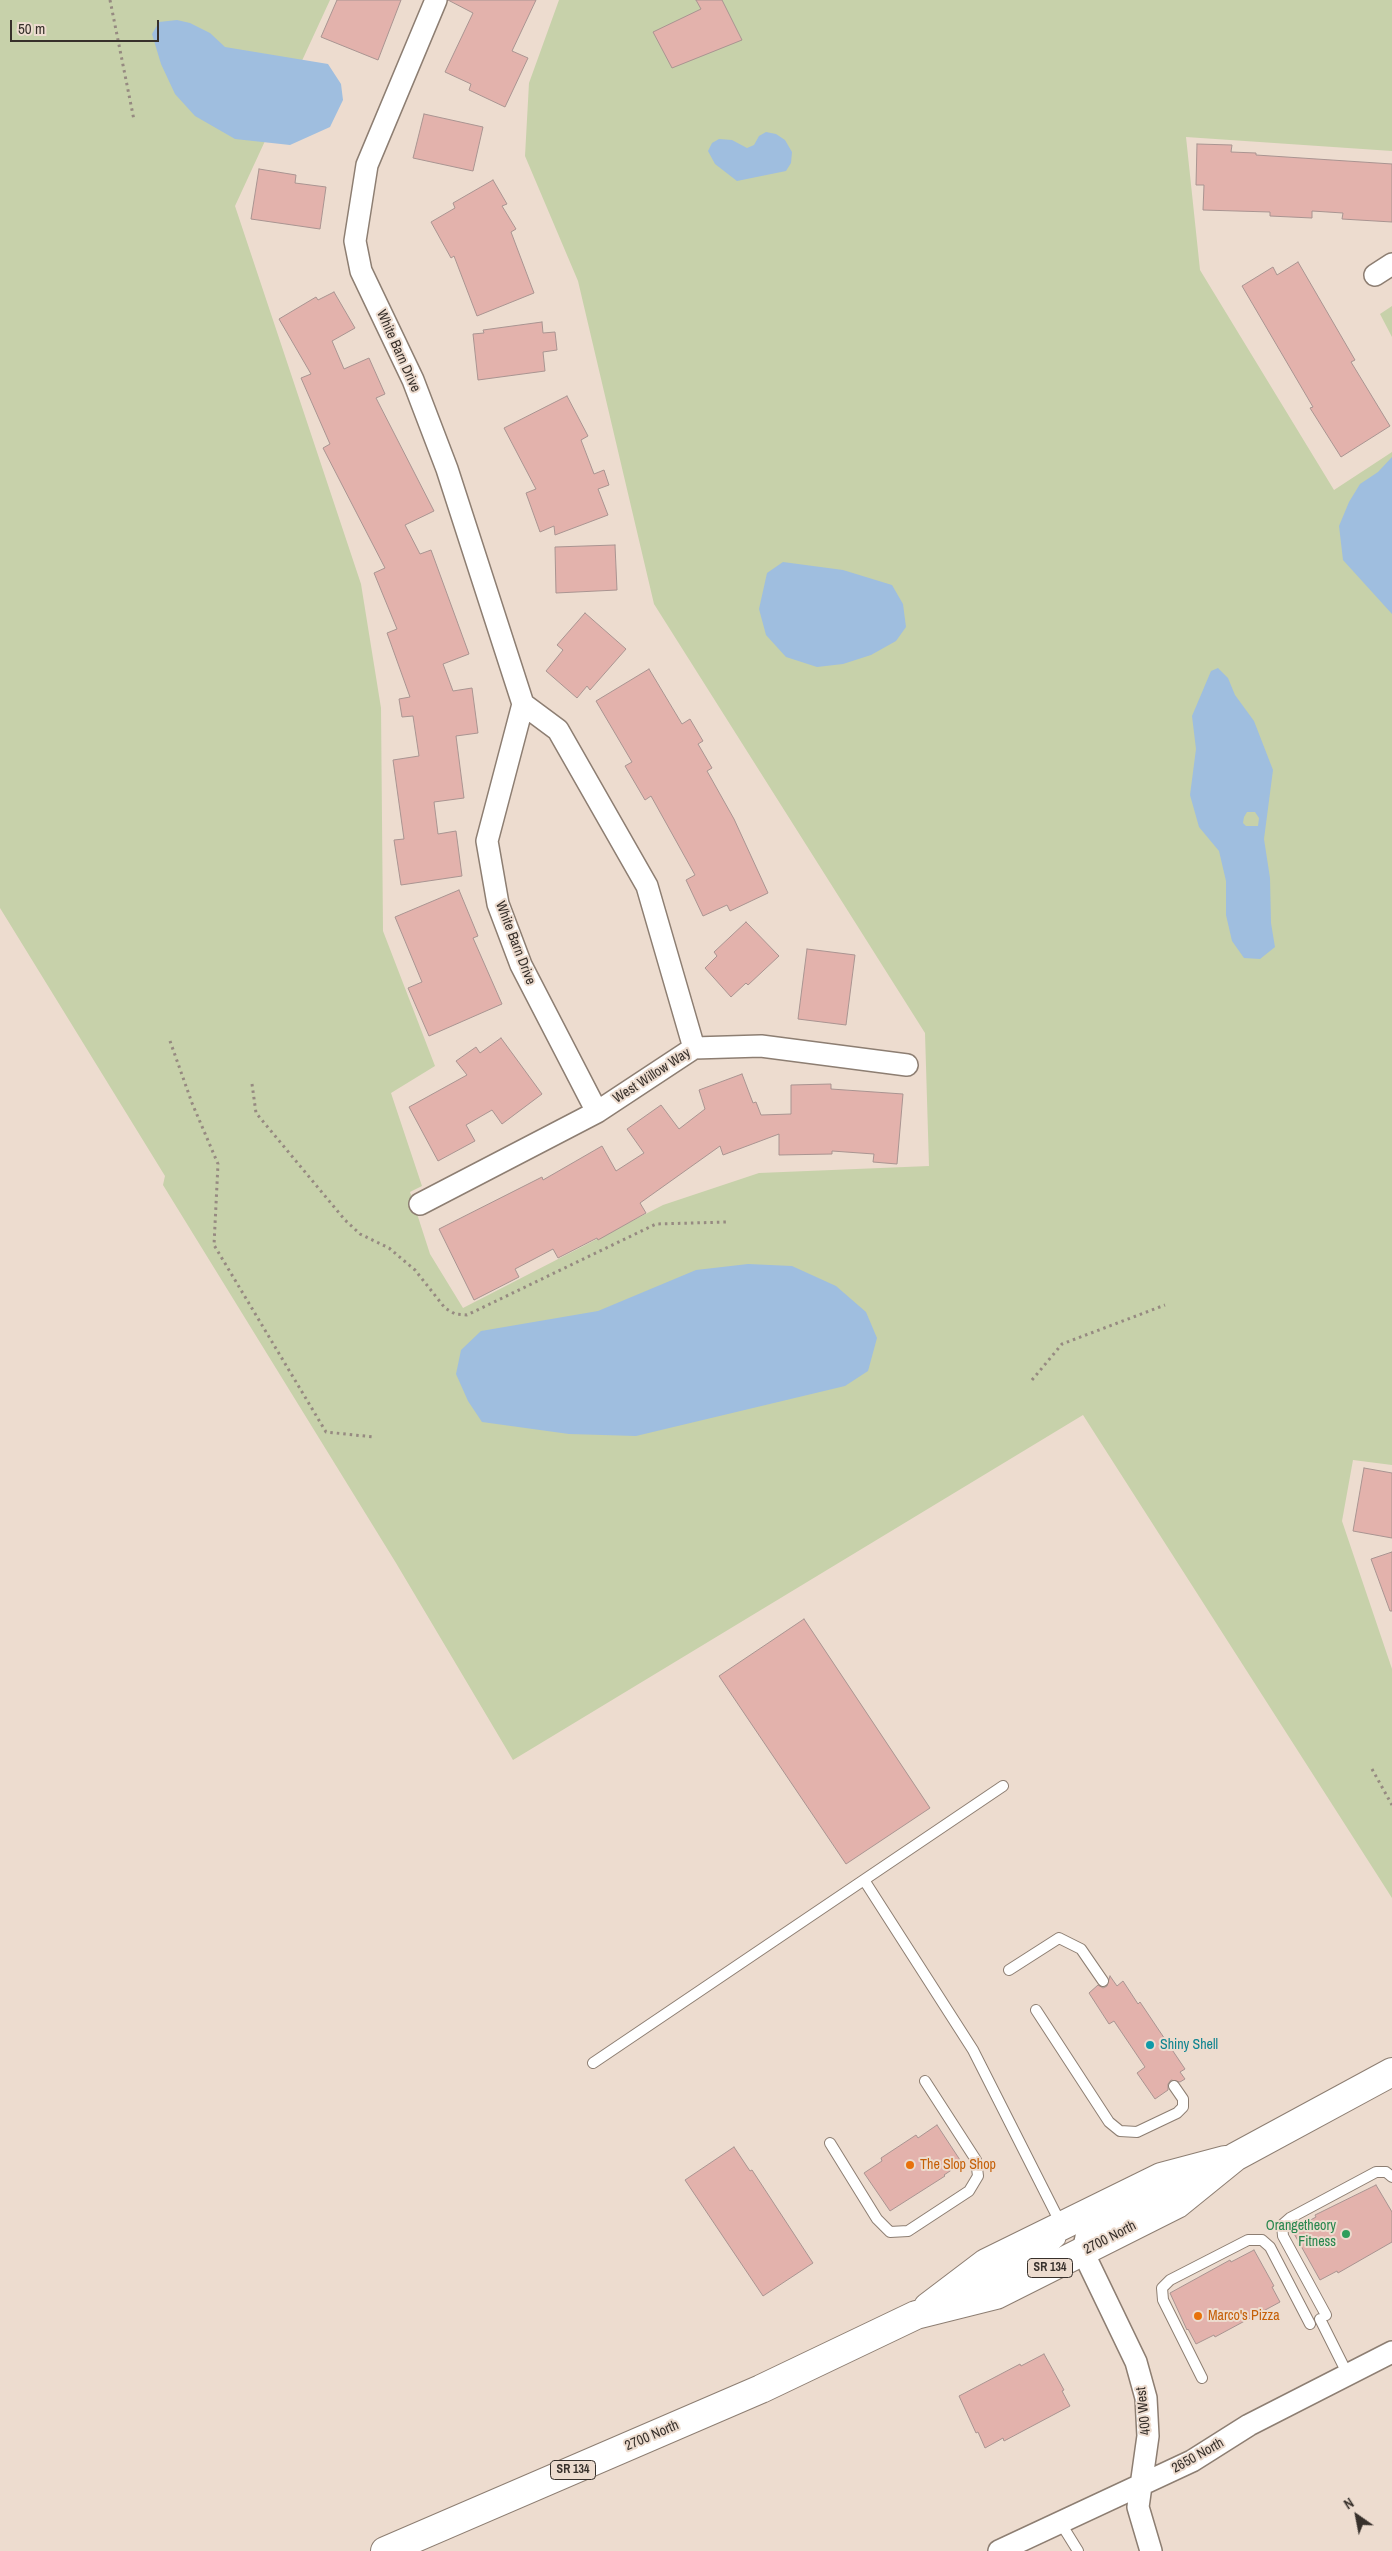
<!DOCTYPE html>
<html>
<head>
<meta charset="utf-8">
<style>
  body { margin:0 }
  #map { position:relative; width:1392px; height:2551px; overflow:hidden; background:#eddccf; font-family:"Archivo Narrow",sans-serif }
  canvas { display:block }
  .north { position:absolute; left:1332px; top:2491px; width:50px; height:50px; -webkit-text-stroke:4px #eddccf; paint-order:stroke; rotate:327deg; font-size:14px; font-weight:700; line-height:20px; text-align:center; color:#37302b }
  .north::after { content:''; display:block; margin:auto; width:18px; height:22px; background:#37302b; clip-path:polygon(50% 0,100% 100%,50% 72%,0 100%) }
  .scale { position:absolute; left:10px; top:20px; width:149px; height:22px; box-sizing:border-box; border:2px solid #37302b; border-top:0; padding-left:6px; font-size:15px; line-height:18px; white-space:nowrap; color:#37302b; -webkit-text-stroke:4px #eddccf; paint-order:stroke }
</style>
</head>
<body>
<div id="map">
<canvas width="1392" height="2551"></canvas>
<div class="north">N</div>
<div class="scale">50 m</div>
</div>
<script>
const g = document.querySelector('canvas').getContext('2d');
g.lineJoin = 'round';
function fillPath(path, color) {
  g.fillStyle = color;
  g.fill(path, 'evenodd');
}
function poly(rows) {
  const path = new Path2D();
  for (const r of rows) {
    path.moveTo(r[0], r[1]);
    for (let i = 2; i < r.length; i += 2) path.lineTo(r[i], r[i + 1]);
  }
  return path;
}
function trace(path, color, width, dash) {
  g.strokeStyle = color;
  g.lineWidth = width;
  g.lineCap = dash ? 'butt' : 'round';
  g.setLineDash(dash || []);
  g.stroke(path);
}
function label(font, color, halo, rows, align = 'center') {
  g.font = font + ' "Archivo Narrow",sans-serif';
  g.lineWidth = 4;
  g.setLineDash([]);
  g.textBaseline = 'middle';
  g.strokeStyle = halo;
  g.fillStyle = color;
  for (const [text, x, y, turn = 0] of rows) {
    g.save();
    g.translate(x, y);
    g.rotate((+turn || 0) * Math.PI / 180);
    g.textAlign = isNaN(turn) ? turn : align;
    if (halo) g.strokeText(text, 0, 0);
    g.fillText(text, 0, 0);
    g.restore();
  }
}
fillPath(poly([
  [0,0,330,0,235,206,361,584,381,708,383,931,435,1066,391,1093,422,1186,410,1192,430,1254,463,1308,663,1205,759,1173,929,1166,925,1033,654,604,578,281,525,156,529,83,559,0,1392,0,1392,151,1186,137,1200,270,1334,490,1392,452,1392,1465,1353,1460,1342,1521,1392,1669,1392,1898,1083,1415,513,1760,396,1563,163,1185,165,1176,0,908],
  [1392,306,1392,337,1380,314]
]), '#c7d1aa');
fillPath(poly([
  [177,20,190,23,210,33,225,47,328,64,341,84,343,100,330,127,290,145,235,139,195,116,175,94,161,64,152,34,159,22],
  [766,132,776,134,785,140,792,152,791,163,786,171,737,181,715,164,708,151,712,143,719,139,732,140,747,148,754,145,759,136],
  [1392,457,1392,614,1343,560,1339,526,1349,502,1360,484,1378,472],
  [783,562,843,570,892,585,903,604,906,627,896,641,871,655,843,664,817,667,786,657,766,635,759,609,767,573],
  [1218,668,1228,678,1235,695,1254,721,1273,770,1264,839,1270,878,1271,923,1275,947,1260,959,1244,958,1232,941,1226,915,1226,881,1219,851,1199,827,1190,795,1196,749,1192,716,1211,671],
  [1247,812,1255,812,1259,818,1258,826,1246,826,1243,823,1244,817],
  [748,1264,792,1266,836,1286,866,1312,877,1338,868,1371,845,1386,636,1436,569,1434,482,1422,468,1401,456,1374,461,1350,481,1331,598,1311,696,1270]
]), '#9fbedf');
const building = poly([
  [337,0,401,0,378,60,321,37,337,0],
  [448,0,536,0,512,51,528,58,505,107,469,90,471,84,445,72,473,13,448,0],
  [696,0,722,0,742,40,672,68,653,32,701,9,696,0],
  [424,114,483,127,473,171,413,158,424,114],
  [1197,144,1232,145,1231,152,1256,153,1256,155,1392,164,1392,222,1342,219,1343,213,1312,211,1312,218,1270,216,1270,212,1203,210,1204,185,1196,185,1197,144],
  [259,169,296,175,295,183,326,187,320,229,251,219,259,169],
  [493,180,507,204,502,206,516,229,511,232,534,293,477,316,454,256,451,258,431,222,455,208,453,203,493,180],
  [1298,262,1355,360,1351,362,1390,426,1341,457,1310,408,1313,407,1242,286,1273,267,1277,275,1298,262],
  [334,292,355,328,332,341,344,369,369,358,385,394,376,398,434,511,405,525,420,554,431,550,469,654,443,664,453,691,472,688,478,733,456,736,464,798,434,802,438,834,456,831,462,876,401,885,394,840,404,839,393,760,419,756,413,716,402,717,399,699,410,697,387,633,397,629,374,573,385,568,323,448,330,444,301,378,311,374,279,319,316,297,318,300,334,292],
  [542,322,543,333,555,332,557,350,543,352,545,371,478,380,473,334,484,333,483,330,542,322],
  [567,396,588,436,581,440,594,474,604,470,609,485,598,489,608,515,555,535,554,526,540,532,526,493,536,489,504,428,567,396],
  [615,545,617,590,556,593,555,547,615,545],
  [585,613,626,649,590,690,587,686,577,698,546,671,563,650,557,645,585,613],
  [649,669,682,724,690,719,703,741,698,744,712,768,707,771,734,819,768,893,730,911,727,905,703,916,686,880,695,875,651,796,645,800,625,766,632,762,596,701,649,669],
  [459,890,478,936,473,938,502,1004,429,1036,408,988,422,982,395,917,459,890],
  [746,922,779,956,748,985,746,983,731,997,705,968,717,956,714,952,746,922],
  [807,949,855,955,846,1025,798,1019,807,949],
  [501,1038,542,1094,502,1124,492,1110,466,1125,475,1141,438,1161,409,1107,467,1075,456,1061,476,1047,480,1053,501,1038],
  [742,1074,753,1103,756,1102,761,1115,791,1114,791,1085,831,1084,831,1089,903,1094,897,1164,873,1162,874,1154,832,1151,832,1154,779,1155,779,1134,723,1155,720,1146,640,1203,646,1213,598,1240,597,1238,558,1258,553,1249,515,1269,519,1277,474,1300,439,1229,542,1177,543,1180,602,1146,616,1171,644,1153,627,1129,661,1105,679,1129,705,1109,699,1090,742,1074],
  [1364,1468,1392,1473,1392,1538,1353,1531,1364,1468],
  [1392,1552,1392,1611,1390,1611,1371,1559,1392,1552],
  [804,1619,930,1808,846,1864,719,1676,804,1619],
  [1110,1976,1117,1986,1123,1981,1138,2004,1140,2002,1185,2069,1180,2072,1185,2079,1180,2082,1171,2080,1168,2084,1168,2090,1155,2099,1137,2073,1145,2067,1114,2021,1109,2024,1089,1993,1098,1985,1103,1988,1107,1986,1110,1976],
  [937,2125,962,2163,944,2175,945,2176,890,2211,864,2173,882,2161,881,2158,916,2135,918,2138,937,2125],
  [734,2147,750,2171,752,2170,813,2263,763,2296,685,2180,734,2147],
  [1376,2185,1392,2212,1392,2242,1338,2273,1337,2271,1320,2280,1292,2230,1316,2217,1315,2215,1376,2185],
  [1254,2250,1274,2286,1272,2287,1280,2302,1215,2337,1214,2335,1196,2344,1188,2329,1187,2330,1170,2293,1230,2260,1231,2262,1254,2250],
  [1044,2354,1064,2390,1062,2391,1070,2406,1004,2441,1003,2438,985,2448,978,2432,976,2433,959,2396,1020,2364,1021,2366,1044,2354]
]);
fillPath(building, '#e3b2ac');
trace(building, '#a99491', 1);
const service = poly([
  [864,1880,973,2050,1062,2226,1060,2240,1048,2251,970,2289],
  [1009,1970,1059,1938,1081,1949,1103,1981],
  [1036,2010,1109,2122,1120,2131,1137,2132,1177,2113,1183,2107,1183,2099,1174,2086],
  [593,2063,1003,1786],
  [830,2143,877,2219,890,2232,908,2231,969,2191,978,2176,976,2160,925,2081],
  [1326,2315,1283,2236,1282,2225,1290,2218,1376,2172,1386,2172,1392,2177],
  [1320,2319,1348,2375],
  [1202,2378,1163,2300,1162,2288,1170,2280,1248,2240,1262,2240,1270,2247,1310,2324],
  [1060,2522,1078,2551]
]);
const minor = poly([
  [436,0,367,165,355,241,361,271,413,380,447,469,523,704,487,841,498,904,521,965,597,1112],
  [1375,275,1392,264],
  [523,704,558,730,647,886,694,1048],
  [420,1204,597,1112,694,1048,761,1046,907,1065],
  [999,2551,1192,2461,1249,2425,1392,2352],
  [1151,2551,1138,2507,1148,2436,1146,2398,1136,2362,1083,2252,1086,2237,1095,2229,1200,2175]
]);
const primary = poly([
  [928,2307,986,2263,1161,2177,1225,2160],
  [385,2551,761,2389,916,2315,996,2295,1177,2204,1235,2157,1392,2072]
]);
trace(service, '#8d7e72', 12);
trace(minor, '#8d7e72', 24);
trace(primary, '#8d7e72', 30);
trace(poly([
  [110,0,134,120],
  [170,1041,192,1103,218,1164,214,1245,326,1432,374,1437],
  [252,1084,256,1113,345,1220,360,1234,389,1248,415,1270,445,1308,455,1314,467,1315,656,1224,727,1222],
  [1032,1380,1062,1344,1165,1305],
  [1372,1769,1392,1805]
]), '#968a81', 3, [2.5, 4]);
trace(service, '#fff', 10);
trace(minor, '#fff', 21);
trace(primary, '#fff', 28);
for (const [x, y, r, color] of [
  [1150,2045,5,"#0f9aa8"],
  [910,2165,5,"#e8710a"],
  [1346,2234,5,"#2e9e5b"],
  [1198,2316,5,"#e8710a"]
]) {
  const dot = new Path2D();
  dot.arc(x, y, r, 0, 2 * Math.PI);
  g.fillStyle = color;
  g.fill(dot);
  trace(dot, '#eddccf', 2);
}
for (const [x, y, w] of [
  [1050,2268,45],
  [573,2470,45]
]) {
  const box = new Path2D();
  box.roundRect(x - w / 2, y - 9.5, w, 19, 4);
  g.fillStyle = '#eddccf';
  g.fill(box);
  trace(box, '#37302b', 1);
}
label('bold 12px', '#37302b', null, [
  ["SR 134",1050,2268],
  ["SR 134",573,2470]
]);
label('14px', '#37302b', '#eddccf', [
  ["White Barn Drive",398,351,66],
  ["White Barn Drive",515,943,69],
  ["West Willow Way",652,1076,-33],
  ["2700 North",1110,2238,-27],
  ["400 West",1144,2411,-96],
  ["2700 North",652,2436,-23],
  ["2650 North",1198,2456,-29]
]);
label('14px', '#0d838f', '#eddccf', [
  ["Shiny Shell",1160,2045]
], 'left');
label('14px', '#c56008', '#eddccf', [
  ["The Slop Shop",920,2165],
  ["Marco's Pizza",1208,2316]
], 'left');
label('14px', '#27864d', '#eddccf', [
  ["Orangetheory",1336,2226],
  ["Fitness",1336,2242]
], 'right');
</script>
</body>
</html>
